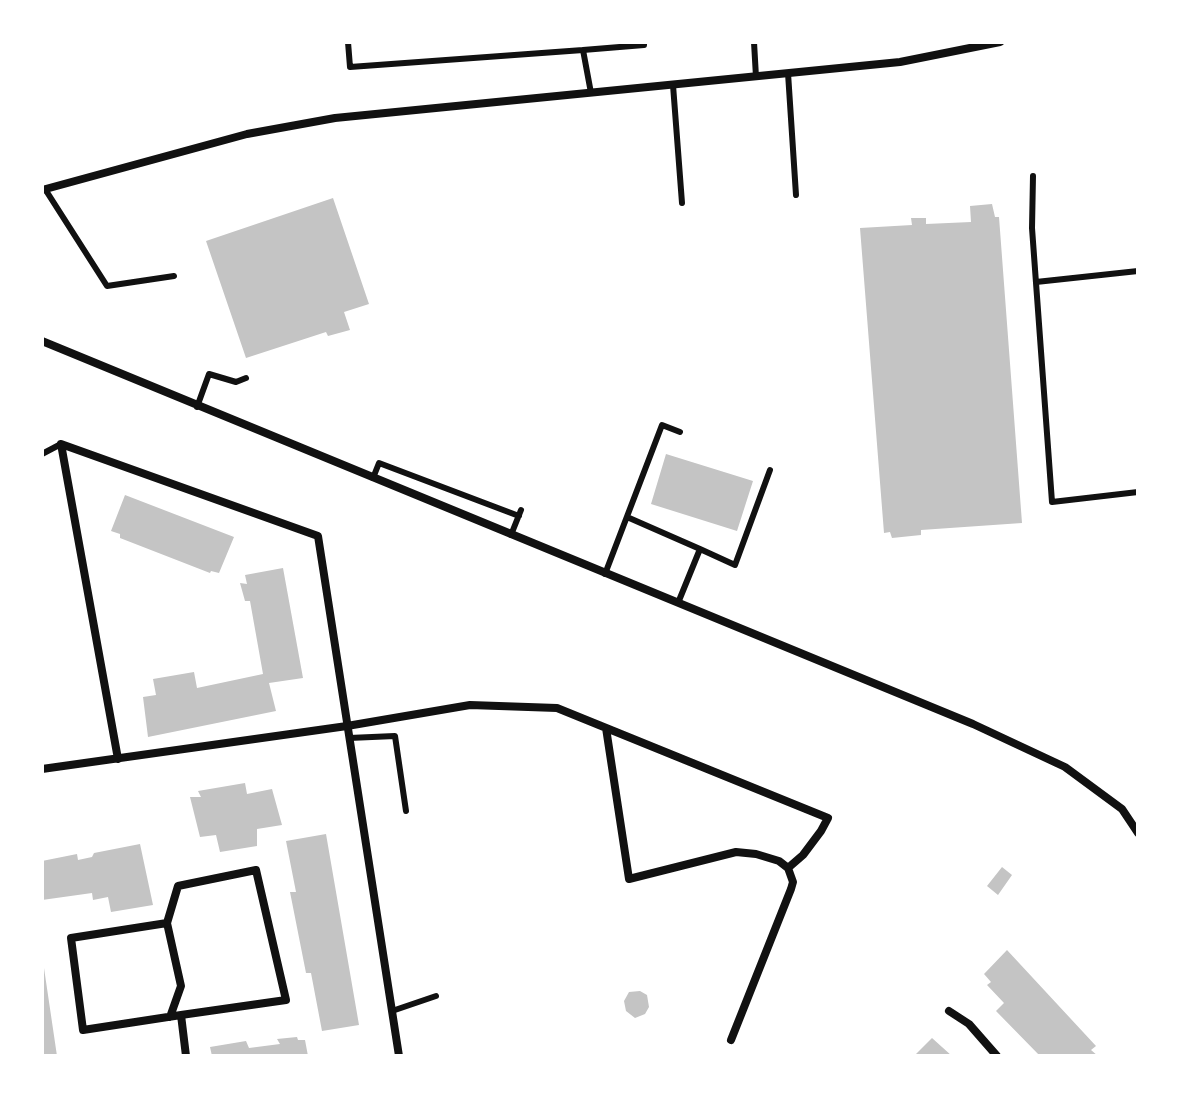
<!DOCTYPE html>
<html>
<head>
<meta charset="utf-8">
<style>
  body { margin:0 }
  #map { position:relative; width:1180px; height:1098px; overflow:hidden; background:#fff; font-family:Cabin,sans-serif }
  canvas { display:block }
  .frame { position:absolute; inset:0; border:44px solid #fff; pointer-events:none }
</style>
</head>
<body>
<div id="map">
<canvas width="1180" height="1098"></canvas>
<div class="frame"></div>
</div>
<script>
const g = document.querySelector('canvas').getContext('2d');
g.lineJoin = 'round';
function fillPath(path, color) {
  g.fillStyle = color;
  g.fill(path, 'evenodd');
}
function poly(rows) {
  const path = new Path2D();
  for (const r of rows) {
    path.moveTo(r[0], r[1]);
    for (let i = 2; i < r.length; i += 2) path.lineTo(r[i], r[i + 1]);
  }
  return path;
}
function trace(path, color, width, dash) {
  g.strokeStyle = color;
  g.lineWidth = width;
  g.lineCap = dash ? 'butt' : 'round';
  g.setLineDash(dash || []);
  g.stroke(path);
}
fillPath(poly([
  [333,198,369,304,344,312,350,330,328,336,326,332,246,358,206,241],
  [992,204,995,217,999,217,1022,523,921,530,921,535,892,538,890,532,884,533,860,228,912,225,911,218,926,218,926,224,971,222,970,206],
  [666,454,753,481,737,531,651,504],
  [125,495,234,537,219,573,211,571,210,573,120,538,120,534,111,531],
  [283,568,303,678,269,683,276,711,148,737,143,697,156,695,153,679,194,672,197,688,263,674,250,601,245,601,240,583,247,584,245,575],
  [245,783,247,794,272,789,282,825,257,829,257,846,220,852,216,835,200,837,190,797,201,797,198,791],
  [326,834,359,1025,322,1031,311,973,306,973,290,892,296,892,286,841],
  [140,844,153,905,111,912,108,897,93,900,92,893,42,900,42,861,77,854,78,860,92,857,94,853],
  [1002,867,1012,875,998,895,987,886],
  [1007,950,1096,1046,1091,1050,1098,1056,1040,1056,996,1011,1004,1003,987,985,991,982,984,974],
  [42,968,44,968,57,1056,42,1056],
  [640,991,647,995,649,1007,645,1014,635,1018,626,1011,624,1001,629,992],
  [297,1037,298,1040,305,1040,308,1056,212,1056,210,1047,246,1041,249,1048,280,1044,277,1039],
  [932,1038,952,1056,914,1056]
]), '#c4c4c4');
trace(poly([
  [348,42,350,67,583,50,591,93],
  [754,42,756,77],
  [583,50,644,45,644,42],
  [788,73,796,195],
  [673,85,682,203],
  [1033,176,1032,228,1052,502,1138,492],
  [45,189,107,286,174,276],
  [1036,282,1138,271],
  [197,407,209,374,236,382,246,378],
  [42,454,61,444],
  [373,478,379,463,519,516],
  [627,517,700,549],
  [511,535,521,510],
  [605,574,662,425,680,432],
  [678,603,700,549,735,565,770,470],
  [349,738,395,736,406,811],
  [392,1011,436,996]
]), '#111', 6);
trace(poly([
  [42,190,247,134,335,118,900,62,1000,42],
  [42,341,973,724,1065,767,1122,809,1138,833],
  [606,728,629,879,736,852,756,854,779,861,788,868,793,882,791,889,731,1040],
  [118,759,61,444,318,536,399,1056],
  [42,769,347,726,470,705,557,708,828,818,821,831,803,855,788,868],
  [167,923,71,938,83,1030,181,1015,286,1000,256,870,178,886,167,923,181,986,170,1017],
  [949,1011,969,1024,997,1056],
  [181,1015,186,1056]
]), '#111', 8);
</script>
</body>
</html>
